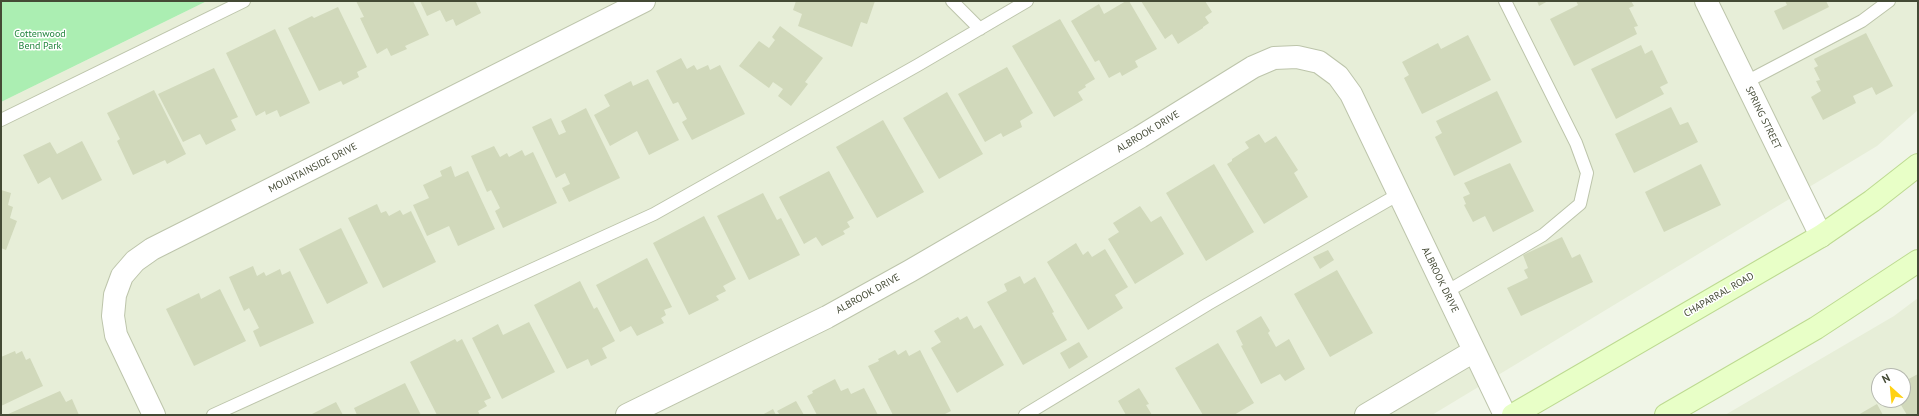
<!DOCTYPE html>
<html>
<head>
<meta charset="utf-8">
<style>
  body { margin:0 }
  #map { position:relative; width:1919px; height:416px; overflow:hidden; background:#f0f5e7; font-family:"PT Sans",sans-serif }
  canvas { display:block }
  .frame { position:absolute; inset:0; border:2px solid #444a35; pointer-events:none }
  .north { position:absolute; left:1871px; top:368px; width:40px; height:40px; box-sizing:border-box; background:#fff; border:1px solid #b4b7ae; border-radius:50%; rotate:333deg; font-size:11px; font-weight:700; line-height:16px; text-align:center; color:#444a35 }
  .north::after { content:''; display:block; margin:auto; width:14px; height:18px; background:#ffd214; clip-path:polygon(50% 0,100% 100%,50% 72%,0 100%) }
</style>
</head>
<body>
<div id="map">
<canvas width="1919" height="416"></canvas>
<div class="frame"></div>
<div class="north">N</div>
</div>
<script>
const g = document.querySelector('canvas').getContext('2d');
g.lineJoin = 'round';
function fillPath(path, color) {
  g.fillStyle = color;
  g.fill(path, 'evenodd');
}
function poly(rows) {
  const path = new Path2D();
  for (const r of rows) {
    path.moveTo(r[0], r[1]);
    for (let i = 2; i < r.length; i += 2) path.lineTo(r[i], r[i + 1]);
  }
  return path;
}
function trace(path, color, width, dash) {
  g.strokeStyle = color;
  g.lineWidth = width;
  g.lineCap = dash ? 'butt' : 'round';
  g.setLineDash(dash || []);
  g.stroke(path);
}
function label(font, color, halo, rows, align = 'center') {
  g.font = font + ' "PT Sans",sans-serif';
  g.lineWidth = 3;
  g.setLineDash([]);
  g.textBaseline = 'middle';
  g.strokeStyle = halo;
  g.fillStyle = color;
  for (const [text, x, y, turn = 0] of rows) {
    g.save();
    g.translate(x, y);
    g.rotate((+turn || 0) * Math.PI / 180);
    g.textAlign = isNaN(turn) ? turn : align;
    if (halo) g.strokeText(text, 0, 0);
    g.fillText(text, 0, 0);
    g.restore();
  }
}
fillPath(poly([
  [207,1,1918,1,1918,110,1877,146,1432,415,1,415,1,102],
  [1918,298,1918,415,1725,415,1894,316],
  [1879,376,1903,376,1903,400,1879,400]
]), '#e7eed8');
fillPath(poly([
  [1,1,207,1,1,102]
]), '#abeeb2');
fillPath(poly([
  [356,1,413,1,429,35,405,46,407,49,391,56,387,48,377,54,360,18,364,17],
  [420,1,478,1,476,2,481,13,456,26,453,19,446,22,440,10,427,16],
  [796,1,875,1,867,24,861,22,852,47,798,26,802,14,793,10],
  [1126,1,1129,1,1157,49,1135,61,1138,67,1122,76,1120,72,1109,78,1099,60,1095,62,1071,21,1099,4,1104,14],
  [1141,1,1205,1,1212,12,1205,17,1209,23,1203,27,1203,28,1178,44,1172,34,1165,39],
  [1537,1,1548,1,1539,6],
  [1576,1,1631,1,1634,6,1629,8,1638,26,1634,27,1637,34,1574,66,1550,19,1578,5],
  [1785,1,1826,1,1829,7,1783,30,1774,11,1787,5],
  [338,7,367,67,357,72,359,77,343,85,341,81,319,91,288,28,312,16,314,18],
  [1060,19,1095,79,1085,85,1086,87,1078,92,1083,100,1054,117,1012,46],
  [780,26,823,58,805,82,808,84,791,106,778,96,783,89,773,82,769,88,739,66,759,41,769,48,775,40,772,37],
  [275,29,310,103,280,117,277,110,266,115,265,111,256,116,226,53],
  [1866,33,1893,86,1876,95,1872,87,1853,96,1856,103,1823,120,1811,97,1821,91,1816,81,1820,80,1814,68,1818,66,1814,59],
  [1468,35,1491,80,1422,114,1404,78,1409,75,1402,62,1438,43,1441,49],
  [1641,45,1645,54,1652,50,1668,83,1660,87,1664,94,1616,119,1591,69],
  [681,58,687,69,694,65,697,70,708,65,710,70,720,65,745,114,692,140,682,122,687,119,678,102,673,104,656,71],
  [1007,67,1033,113,1020,121,1022,127,1003,137,1001,133,985,142,958,94],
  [214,68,238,117,231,120,236,130,206,145,200,134,183,142,158,94],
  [648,79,679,140,649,155,637,131,610,146,594,115,610,106,604,95,631,81,633,86],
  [154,90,186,154,167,164,165,160,133,175,117,141,120,139,107,113],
  [1497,91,1522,142,1454,176,1435,137,1442,133,1436,121],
  [947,92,983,154,939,179,903,118],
  [1671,107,1680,125,1688,122,1698,142,1634,173,1615,134],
  [586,108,620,178,569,202,562,188,570,184,565,173,556,178,532,127,551,118,559,135,566,132,561,121],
  [883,120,924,192,877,218,836,147],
  [1259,134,1265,143,1276,136,1298,170,1294,173,1308,197,1264,224,1227,164,1232,161,1232,159,1249,148,1245,142],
  [82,141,102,180,62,200,50,177,38,184,23,155,50,142,57,154],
  [494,146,500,157,507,153,509,157,522,150,525,156,533,152,557,203,503,228,495,211,500,208,491,190,487,192,471,156],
  [1510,163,1534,211,1493,232,1485,216,1473,222,1464,205,1466,204,1463,197,1470,194,1464,183],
  [1214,164,1254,232,1206,261,1166,193],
  [1701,164,1721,205,1664,232,1645,192],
  [451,166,455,177,468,171,495,229,458,246,449,226,427,236,413,205,429,198,423,185,442,176,440,171],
  [829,171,854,218,847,222,850,227,843,231,845,234,822,246,816,237,804,244,779,197],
  [1,190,11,193,8,205,13,207,10,218,17,221,6,250,1,248],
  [763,193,777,220,781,218,800,255,749,280,717,216],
  [377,204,381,213,386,211,389,216,400,210,403,215,411,211,436,262,383,288,348,218],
  [1140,206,1151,222,1161,216,1184,254,1135,284,1108,239,1119,232,1113,223],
  [704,216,736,279,723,286,726,291,716,296,719,300,689,315,653,243],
  [341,228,368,283,327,304,299,249],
  [1562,237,1572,258,1580,254,1593,282,1521,316,1507,288,1528,278,1524,270,1528,268,1523,255],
  [1076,243,1083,255,1088,251,1092,257,1105,249,1128,287,1115,295,1123,308,1088,330,1047,262],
  [1328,250,1334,260,1320,269,1313,257],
  [647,258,672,307,664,310,666,315,661,318,664,323,637,336,631,326,620,332,596,285],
  [253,266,257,276,264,272,266,276,280,269,282,275,290,271,314,323,260,347,253,331,259,328,249,308,244,311,229,277],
  [1337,270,1373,333,1330,357,1294,294],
  [1020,276,1024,284,1035,277,1054,312,1052,313,1067,340,1023,365,987,302,1007,291,1004,284],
  [580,281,594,309,597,307,615,341,602,348,607,358,591,366,588,359,567,369,534,305],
  [220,289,246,341,194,366,166,309,199,293,201,299],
  [967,316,974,329,981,325,1004,365,957,393,931,348,941,342,934,331,958,317,960,320],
  [1261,316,1270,331,1268,333,1276,347,1289,339,1305,369,1285,381,1280,374,1261,384,1241,346,1243,345,1236,331],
  [529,322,555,372,502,399,472,338,498,324,503,335],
  [455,339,457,342,462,339,491,398,484,401,487,406,478,411,480,415,437,415,410,362],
  [1079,342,1088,357,1069,369,1060,353],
  [1218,343,1254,403,1234,415,1203,415,1175,368],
  [895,350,898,355,906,350,909,356,920,350,951,411,943,415,893,415,868,366,879,361,878,359],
  [15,351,16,354,22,351,26,360,30,358,43,386,1,406,1,357],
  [1918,374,1918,415,1907,415,1898,400,1903,400,1903,382],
  [835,379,841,391,848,388,851,394,864,388,878,415,817,415,807,396,813,393,812,391],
  [405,383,421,415,357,415,354,408],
  [1139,388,1149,404,1146,405,1152,415,1126,415,1118,401],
  [60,391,66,402,72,399,79,415,6,415],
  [796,401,804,415,780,415,777,411],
  [336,402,343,415,310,415],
  [1877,404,1883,415,1858,415],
  [773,409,776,415,762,415]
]), '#d1d9bb');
const lane = poly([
  [952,1,980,29],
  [1746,82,1862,21,1889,1],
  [1,120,244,1],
  [1446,292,1543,235,1580,204,1587,173,1576,143,1505,1],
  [213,415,654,214,918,65,1027,1],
  [1025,415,1208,304,1399,194]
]);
const street = poly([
  [1706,1,1821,236],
  [154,415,116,335,113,316,115,295,122,276,135,261,152,249,644,1],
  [627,415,827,317,910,271,1140,137,1253,67,1274,58,1297,57,1319,62,1338,76,1351,94,1505,415],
  [1366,415,1474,351]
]);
const secondary = poly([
  [1513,415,1821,236,1872,201,1918,165],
  [1666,415,1816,328,1918,261]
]);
trace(lane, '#bdc5ab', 14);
trace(street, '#bdc5ab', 24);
trace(secondary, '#bdda91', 24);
trace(lane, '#fff', 12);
trace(street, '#fff', 22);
trace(secondary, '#e8ffc7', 22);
label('10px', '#20833c', '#fff', [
  ["Cottenwood",40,34],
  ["Bend Park",40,46]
]);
label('10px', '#444a35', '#fff', [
  ["SPRING STREET",1763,118,64],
  ["ALBROOK DRIVE",1148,132,-31],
  ["MOUNTAINSIDE DRIVE",313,168,-27],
  ["ALBROOK DRIVE",1440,280,64],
  ["ALBROOK DRIVE",868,294,-29],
  ["CHAPARRAL ROAD",1719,295,-30]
]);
</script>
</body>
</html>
